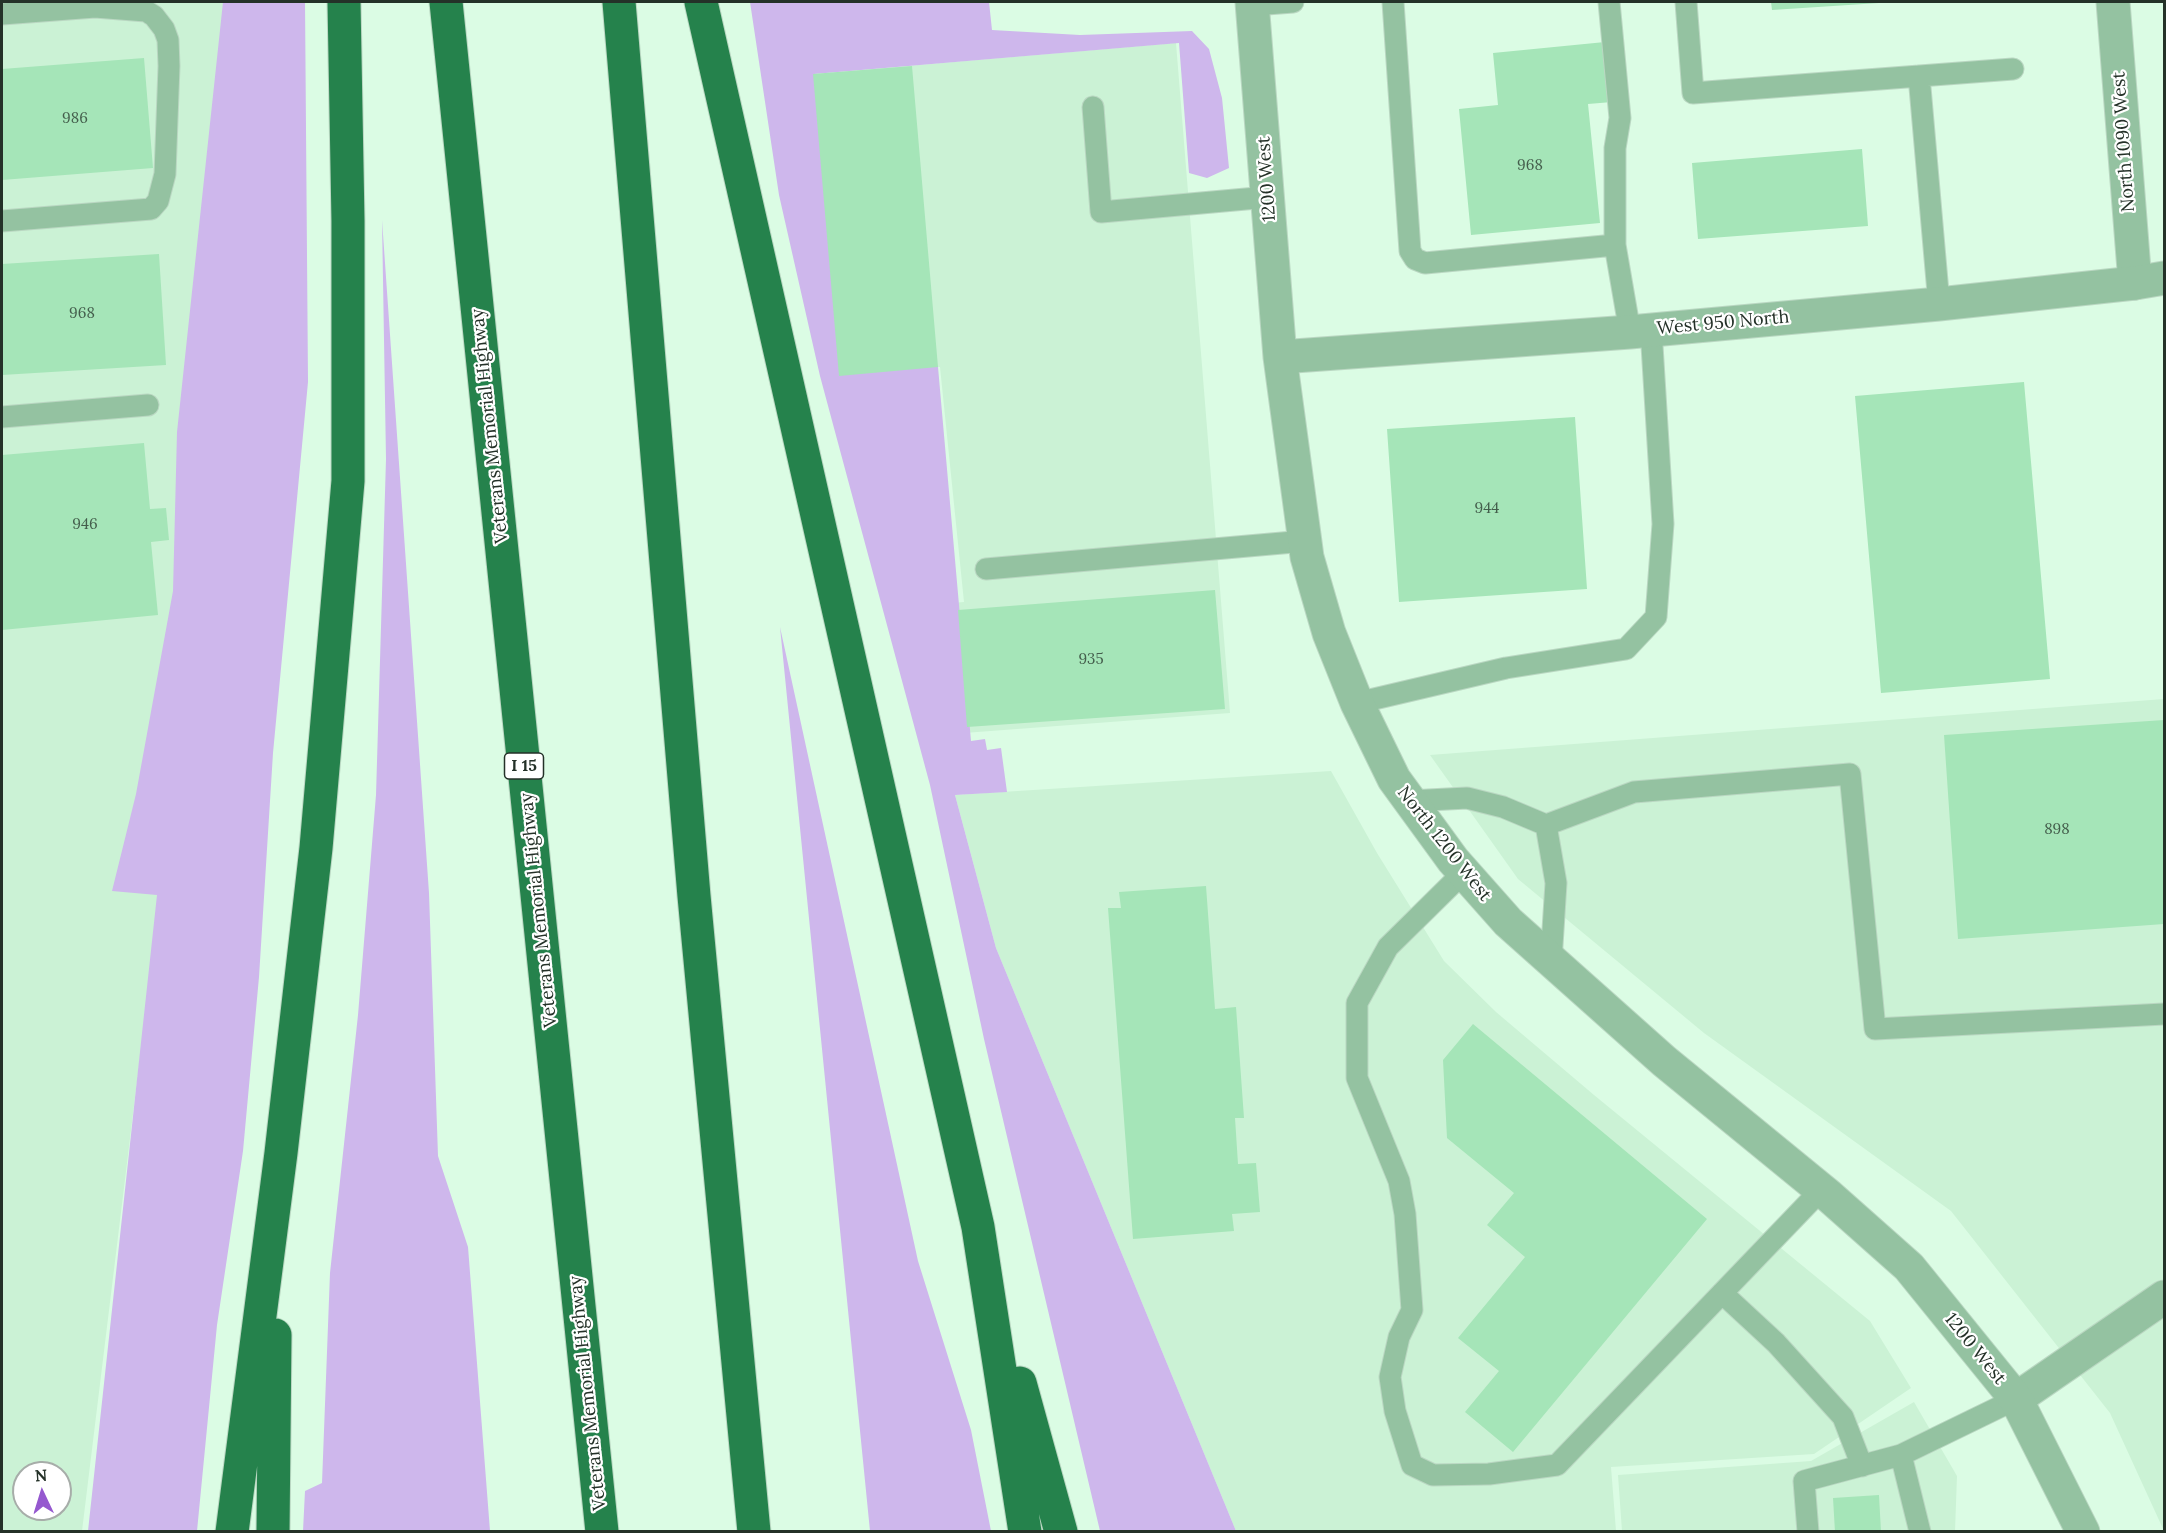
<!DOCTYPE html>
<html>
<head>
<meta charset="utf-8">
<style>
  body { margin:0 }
  #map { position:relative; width:2166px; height:1533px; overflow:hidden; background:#dbfce4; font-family:Lora,serif }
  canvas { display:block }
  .frame { position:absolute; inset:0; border:3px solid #243128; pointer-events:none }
  .north { position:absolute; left:12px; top:1461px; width:60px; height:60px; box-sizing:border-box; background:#fff; border:2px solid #a7ada9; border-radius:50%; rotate:356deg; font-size:16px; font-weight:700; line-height:24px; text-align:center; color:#243128 }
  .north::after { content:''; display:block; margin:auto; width:21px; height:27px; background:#9558cf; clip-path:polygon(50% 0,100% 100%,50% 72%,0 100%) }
</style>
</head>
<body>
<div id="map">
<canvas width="2166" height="1533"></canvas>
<div class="frame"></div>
<div class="north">N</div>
</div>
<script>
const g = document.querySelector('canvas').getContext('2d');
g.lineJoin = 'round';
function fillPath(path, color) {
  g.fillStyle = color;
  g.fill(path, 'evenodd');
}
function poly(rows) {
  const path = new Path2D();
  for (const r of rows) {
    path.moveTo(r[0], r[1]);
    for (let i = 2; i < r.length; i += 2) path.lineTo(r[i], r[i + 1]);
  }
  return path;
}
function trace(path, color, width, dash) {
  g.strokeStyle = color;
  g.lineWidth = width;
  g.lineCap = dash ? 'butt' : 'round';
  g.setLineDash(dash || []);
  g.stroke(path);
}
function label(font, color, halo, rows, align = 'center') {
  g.font = font + ' Lora,serif';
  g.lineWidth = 4.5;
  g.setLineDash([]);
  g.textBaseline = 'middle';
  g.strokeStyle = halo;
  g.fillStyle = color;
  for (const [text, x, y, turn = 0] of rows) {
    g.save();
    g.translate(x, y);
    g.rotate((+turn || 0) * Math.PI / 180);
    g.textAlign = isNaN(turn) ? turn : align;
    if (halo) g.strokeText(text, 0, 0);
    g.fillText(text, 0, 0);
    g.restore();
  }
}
fillPath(poly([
  [2,2,269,2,82,1531,2,1532],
  [24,1473,60,1473,60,1509,24,1509],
  [1176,43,1230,713,964,733,952,603,964,602,940,367,935,367,814,74],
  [2164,699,2164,1531,2110,1413,1951,1211,1704,1033,1518,879,1430,755],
  [1331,771,1377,853,1444,961,1496,1012,1594,1095,1870,1321,1911,1388,1814,1454,1611,1467,1616,1531,1236,1531,996,948,955,795],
  [1914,1402,1957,1476,1955,1531,1622,1531,1618,1475,1811,1461]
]), '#cbf2d5');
fillPath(poly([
  [223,2,305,2,308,382,273,753,259,977,243,1151,217,1325,197,1531,88,1531,157,895,112,891,136,794,173,591,177,432],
  [750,2,989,2,992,30,1080,35,1192,31,1209,49,1222,98,1229,168,1207,178,1189,173,1179,43,814,74,938,367,971,741,985,739,987,750,1001,748,1007,792,955,795,996,948,1236,1531,1100,1531,984,1039,930,785,820,376,779,195],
  [382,220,429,893,438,1156,468,1247,490,1531,303,1531,305,1491,322,1483,330,1273,358,1015,376,795,386,459],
  [780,627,918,1261,971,1430,991,1531,870,1531]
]), '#ceb7ec');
fillPath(poly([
  [1771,2,1879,2,1879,3,1772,10],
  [1605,42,1612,102,1588,104,1600,223,1471,235,1459,109,1498,105,1493,53],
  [144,58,153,168,2,180,2,69],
  [912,66,938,367,839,376,813,74],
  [1862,149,1868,226,1698,239,1692,163],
  [159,254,166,365,2,375,2,264],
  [2024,382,2050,679,1881,693,1855,396],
  [1575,417,1587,589,1399,602,1387,429],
  [144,443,150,509,166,508,169,540,151,542,158,615,2,630,2,455],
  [1215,590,1225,709,967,727,958,610],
  [2164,720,2164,924,1958,939,1944,735],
  [1206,886,1215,1009,1236,1007,1244,1118,1235,1118,1238,1164,1256,1163,1260,1212,1232,1214,1234,1231,1133,1239,1108,908,1121,908,1119,892],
  [1473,1024,1707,1219,1513,1452,1465,1412,1499,1371,1458,1338,1525,1257,1487,1225,1514,1193,1447,1138,1443,1060],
  [1879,1495,1881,1532,1835,1532,1833,1498]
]), '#a5e5b8');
const service = poly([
  [1393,2,1410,251,1415,259,1425,263,1615,245],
  [1609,2,1620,118,1615,148,1615,245,1630,332],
  [1686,2,1693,93,2013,69],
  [1253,5,1293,2],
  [2,14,95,7,146,11,154,16,164,29,168,40,169,66,165,174,158,201,151,209,2,221],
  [1919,76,1939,304],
  [1093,107,1101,212,1268,197],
  [2,417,148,405],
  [986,569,1305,541],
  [1357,703,1506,668,1626,649,1656,617,1663,524,1651,329],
  [1409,801,1467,798,1503,807,1546,825,1556,883,1551,961],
  [1546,825,1634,792,1850,774,1875,1029,2164,1014],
  [1464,872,1388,947,1357,1003,1357,1078,1399,1181,1405,1214,1412,1310,1399,1337,1390,1377,1395,1411,1412,1465,1433,1475,1489,1474,1557,1465,1821,1190],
  [1722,1293,1776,1343,1843,1417,1862,1466],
  [1901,1455,1920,1532],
  [1808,1532,1804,1481,1901,1455,2016,1399]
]);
const minor = poly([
  [2113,2,2135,283],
  [2016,1399,2164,1297]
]);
const tertiary = poly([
  [1252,2,1280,357,1307,557,1329,633,1357,703,1394,779,1453,860,1508,922,1664,1061,1829,1196,1909,1267,2016,1399,2083,1532],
  [1280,357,1630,332,1939,304,2135,283,2164,278]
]);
const motorway = poly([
  [446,2,602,1532],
  [619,2,694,896,754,1532],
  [701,2,978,1227,1025,1532],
  [1020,1383,1061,1532],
  [232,1532,281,1153,316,848,348,481,348,221,344,2],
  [273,1532,275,1335]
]);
trace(service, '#bad7c2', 23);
trace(minor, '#bad7c2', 35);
trace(tertiary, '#bad7c2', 35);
trace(motorway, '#bad7c2', 35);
trace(service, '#94c2a1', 21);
trace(minor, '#94c2a1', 33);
trace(tertiary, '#94c2a1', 33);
trace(motorway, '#25824c', 33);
label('15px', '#445e4c', null, [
  ["986",75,119],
  ["968",1530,166],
  ["968",82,314],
  ["944",1487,509],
  ["946",85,525],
  ["935",1091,660],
  ["898",2057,830]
]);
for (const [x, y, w] of [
  [524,766,39]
]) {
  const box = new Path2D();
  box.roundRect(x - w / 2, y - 13, w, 26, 4.5);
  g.fillStyle = '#fff';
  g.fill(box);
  trace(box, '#243128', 1.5);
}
label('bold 16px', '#243128', null, [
  ["I 15",524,766]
]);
label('18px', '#243128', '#fff', [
  ["North 1090 West",2124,142,-94],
  ["1200 West",1267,179,-94],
  ["West 950 North",1723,323,-5],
  ["Veterans Memorial Highway",490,426,-96],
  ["North 1200 West",1444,844,52],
  ["Veterans Memorial Highway",539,910,-96],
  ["1200 West",1975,1349,51],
  ["Veterans Memorial Highway",588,1393,-96]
]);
</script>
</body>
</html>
